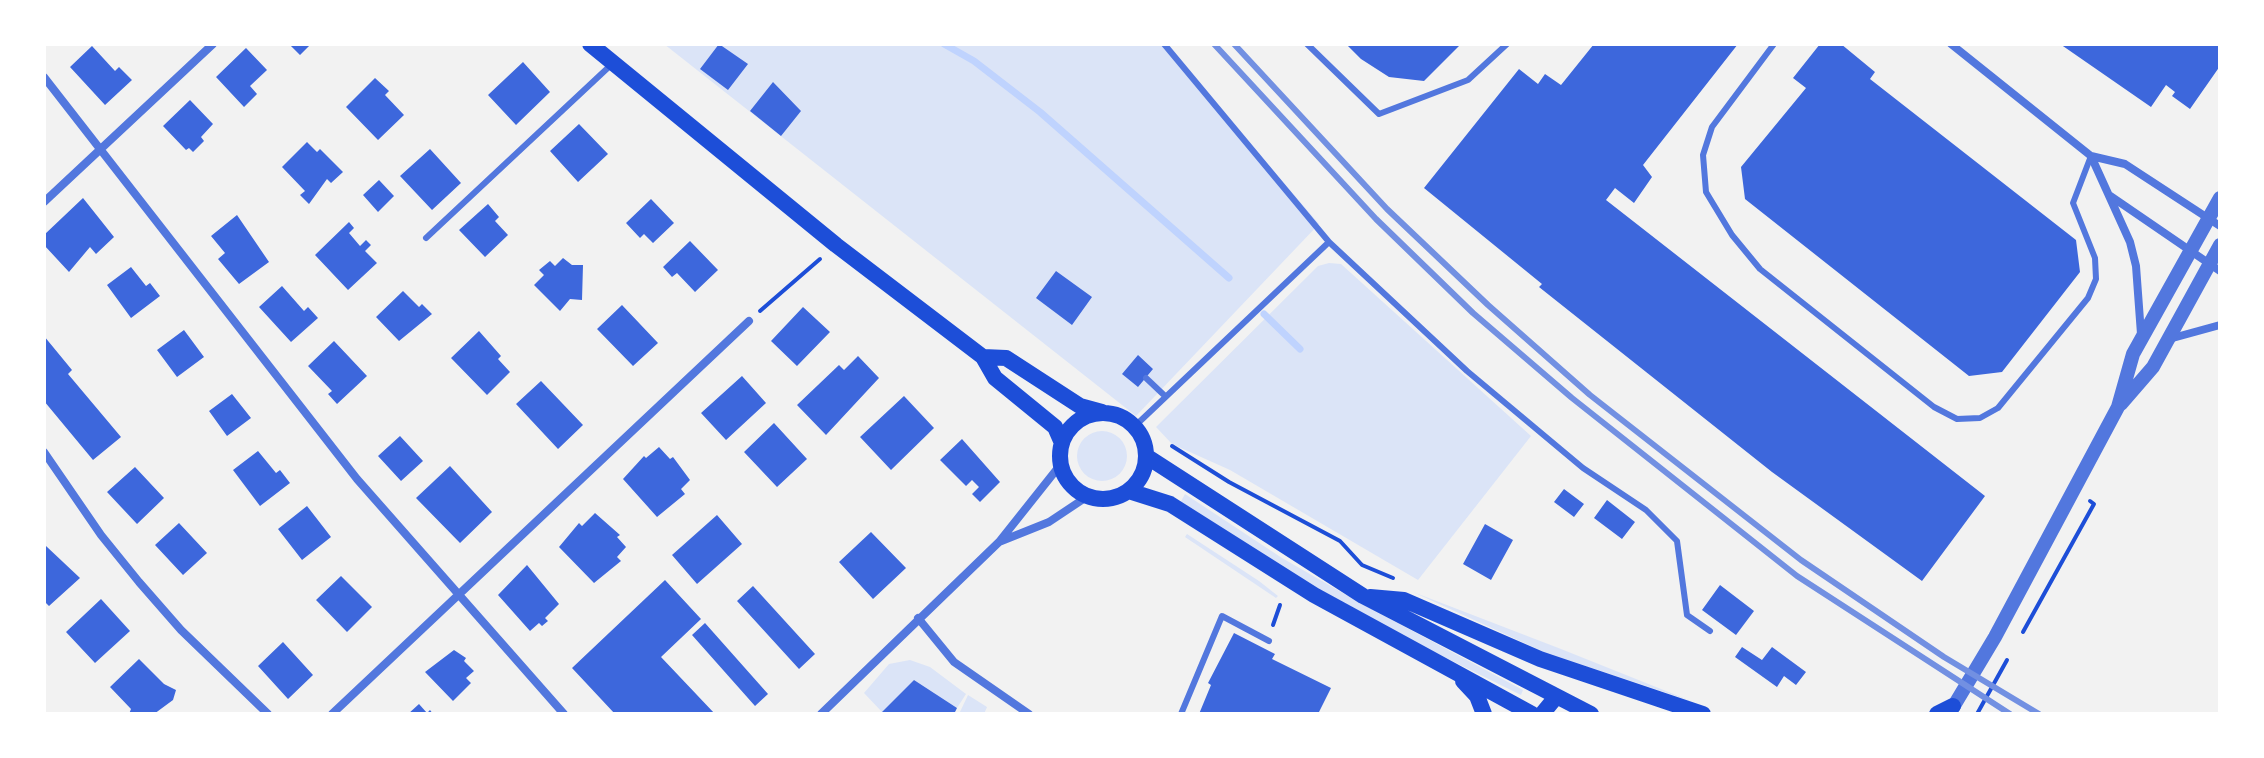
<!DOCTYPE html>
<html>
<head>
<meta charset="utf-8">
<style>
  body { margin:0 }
  #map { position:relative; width:2264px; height:758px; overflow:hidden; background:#f2f2f2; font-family:Ubuntu,sans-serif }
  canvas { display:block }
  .frame { position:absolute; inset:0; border:46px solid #fff; pointer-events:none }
</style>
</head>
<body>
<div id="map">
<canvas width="2264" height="758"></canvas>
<div class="frame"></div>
</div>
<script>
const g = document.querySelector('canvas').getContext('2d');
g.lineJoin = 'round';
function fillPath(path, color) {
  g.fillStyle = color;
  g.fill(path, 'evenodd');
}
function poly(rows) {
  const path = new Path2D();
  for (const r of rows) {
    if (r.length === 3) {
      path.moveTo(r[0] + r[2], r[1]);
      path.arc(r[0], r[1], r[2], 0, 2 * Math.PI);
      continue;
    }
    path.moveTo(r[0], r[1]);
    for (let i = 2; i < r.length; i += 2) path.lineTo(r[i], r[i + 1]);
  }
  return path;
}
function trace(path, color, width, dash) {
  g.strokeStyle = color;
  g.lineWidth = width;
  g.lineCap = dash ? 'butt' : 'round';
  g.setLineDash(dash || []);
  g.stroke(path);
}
fillPath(poly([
  [664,44,1165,44,1319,224,1136,416],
  [1329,263,1341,264,1531,436,1418,580,1230,470,1172,444,1156,427,1318,266],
  [1102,456,25],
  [1185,494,1282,558,1362,604,1523,690,1521,695,1428,649,1275,565,1180,503],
  [1187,534,1259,581,1278,596,1276,598,1185,537],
  [1413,592,1561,649,1691,701,1544,652],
  [910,660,930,667,966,694,957,708,914,680,882,712,864,693,889,664],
  [968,695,987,707,984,714,959,714]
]), '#dbe4f7');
trace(poly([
  [944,44,974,61,1040,112,1229,278],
  [1264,314,1300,349]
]), '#bfd3fe', 7);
fillPath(poly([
  [289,44,311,44,300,55],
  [719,44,748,64,728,90,700,69],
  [1346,44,1461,44,1424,81,1389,77,1361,59],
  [1594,44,1738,44,1643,165,1652,177,1634,203,1615,188,1606,200,1985,496,1922,581,1772,472,1539,287,1542,284,1424,188,1519,69,1538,84,1545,74,1561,85],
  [1820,44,1841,44,1875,72,1870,79,2076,240,2080,272,2002,372,1969,376,1745,199,1741,167,1806,88,1793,78],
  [2060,44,2220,44,2220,66,2190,109,2172,96,2175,92,2166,85,2151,107],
  [92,46,115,71,119,67,132,80,105,105,70,67],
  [246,48,267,70,250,86,257,94,244,107,216,77],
  [523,62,550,92,516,125,488,95],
  [375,78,389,91,385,95,404,115,378,140,346,107],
  [773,82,801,111,781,136,750,111],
  [190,100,213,124,201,137,204,141,193,152,189,148,186,150,163,126],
  [579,124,608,154,578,182,550,151],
  [307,142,317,152,320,149,343,172,331,183,327,179,309,204,300,195,305,191,282,167],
  [430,149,461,183,432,210,400,176],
  [379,180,394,196,378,212,363,195],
  [83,198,114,237,96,254,90,247,69,272,44,245,44,235],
  [651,199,674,223,653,243,644,234,640,238,626,223],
  [488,204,499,217,495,221,508,235,485,257,459,230],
  [237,215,269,262,239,284,218,259,225,253,211,236],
  [349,222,354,228,349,233,360,246,366,240,371,245,365,251,377,263,348,290,315,255],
  [690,241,718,270,695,292,677,273,672,277,663,267],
  [563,258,572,265,583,265,582,300,570,299,560,311,534,285,544,275,539,270,550,261,555,266],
  [131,267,146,286,150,283,160,296,131,318,107,285],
  [1056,271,1092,297,1072,325,1036,298],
  [282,286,304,311,308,307,318,318,291,342,259,307],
  [403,291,419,307,422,304,432,314,399,341,376,317],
  [622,305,658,343,633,366,597,329],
  [803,307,830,332,797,366,771,341],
  [184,330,204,357,177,377,157,350],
  [479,331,501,356,498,359,510,372,487,395,451,358],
  [44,336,72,370,68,374,121,437,93,460,44,401],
  [334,341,367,376,337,404,328,394,332,391,308,366],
  [1138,355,1153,369,1138,387,1122,374],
  [858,356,879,378,826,435,797,405,839,365,844,370],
  [742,376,766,403,726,440,701,413],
  [541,381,583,425,558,449,516,404],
  [232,394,251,418,227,436,209,411],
  [904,396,934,428,891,470,860,437],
  [774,423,807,459,777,487,744,452],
  [400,436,423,461,401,481,378,456],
  [962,439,1000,482,980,502,972,494,979,487,972,480,966,486,940,460],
  [659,447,670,459,673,457,690,480,681,489,685,494,657,517,623,479,644,456,646,458],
  [258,451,276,473,280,470,290,483,260,506,233,470],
  [450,466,492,512,460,543,416,498],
  [135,467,164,498,137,524,107,492],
  [1564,489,1584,504,1574,517,1554,502],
  [1607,500,1635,522,1622,539,1594,518],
  [307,506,331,537,302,560,278,529],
  [595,513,620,535,617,537,626,547,617,557,621,561,594,583,559,547,579,523,582,526],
  [717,515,742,544,697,584,672,555],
  [179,523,207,553,183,575,155,545],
  [1485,524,1513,540,1491,580,1463,564],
  [871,532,906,568,873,599,839,562],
  [46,546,80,578,49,606,44,601],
  [527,565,559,604,545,618,548,621,542,626,539,623,530,631,498,595],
  [341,576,372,607,347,632,316,600],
  [665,580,701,619,661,657,715,714,615,714,572,668],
  [1720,585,1754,611,1736,635,1702,610],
  [753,586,815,654,799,669,737,601],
  [101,599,130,631,95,663,66,632],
  [705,623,768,694,755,706,692,635],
  [1234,633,1275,654,1272,659,1331,688,1318,714,1199,714,1211,685,1208,683],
  [283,642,313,675,288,699,258,666],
  [1742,647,1762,660,1772,647,1806,672,1796,685,1784,676,1777,687,1735,657],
  [454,650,466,658,464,661,474,671,466,678,471,683,453,701,425,672],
  [139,659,164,684,176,690,173,700,154,714,129,714,131,709,110,687],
  [914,680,957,708,954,714,880,714],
  [419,704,427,713,430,710,433,714,408,714]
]), '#3d67dc');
trace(poly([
  [760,311,820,259],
  [1172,446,1229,482,1340,541,1362,565,1393,578],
  [1273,625,1280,605],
  [2023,632,2094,504,2090,501],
  [1977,714,2007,660]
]), '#1d4ed8', 4);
trace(poly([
  [1307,44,1379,114,1468,80,1507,44],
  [1774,44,1712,127,1703,155,1706,192,1732,235,1760,269,1934,407,1957,419,1980,418,1998,408,2088,298,2096,279,2095,258,2073,203,2091,156],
  [426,238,612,64],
  [1329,242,1467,371,1583,468,1646,510,1677,541,1687,615,1710,631],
  [1146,378,1165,396],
  [1135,426,1329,242,1164,44],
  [1181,714,1222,616,1269,641]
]), '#5277de', 6);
trace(poly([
  [1951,44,2091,156,2125,164,2220,226],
  [44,77,357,479,564,714],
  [2091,156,2130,242,2136,266,2141,334],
  [2109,195,2220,271],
  [44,202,213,44],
  [2169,339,2220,325],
  [44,452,101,535,139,582,181,630,268,714],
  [999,542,1049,522,1088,496],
  [918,618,954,662,1029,714],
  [332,714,749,321],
  [821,714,999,542,1061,464]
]), '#5277de', 8);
trace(poly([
  [2121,404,2153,367,2220,245],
  [1949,714,1995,637,2118,407,2133,354,2220,198]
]), '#5277de', 14);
trace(poly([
  [590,44,836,245,983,357,995,378,1055,427,1062,443],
  [983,357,1006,358,1080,406,1102,412],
  [1103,456,43],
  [1146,456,1363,596,1591,714],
  [1129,491,1170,504,1314,595,1532,714],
  [1370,597,1404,600,1540,659,1703,714],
  [1463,681,1477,696,1484,714],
  [1542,714,1556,697],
  [1937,714,1953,706]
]), '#1d4ed8', 16);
trace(poly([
  [1214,44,1376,219,1473,313,1572,398,1797,576,2010,714],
  [1234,44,1387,209,1488,305,1590,395,1801,560,1944,657,2039,714]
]), '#7290e2', 6);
</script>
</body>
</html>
